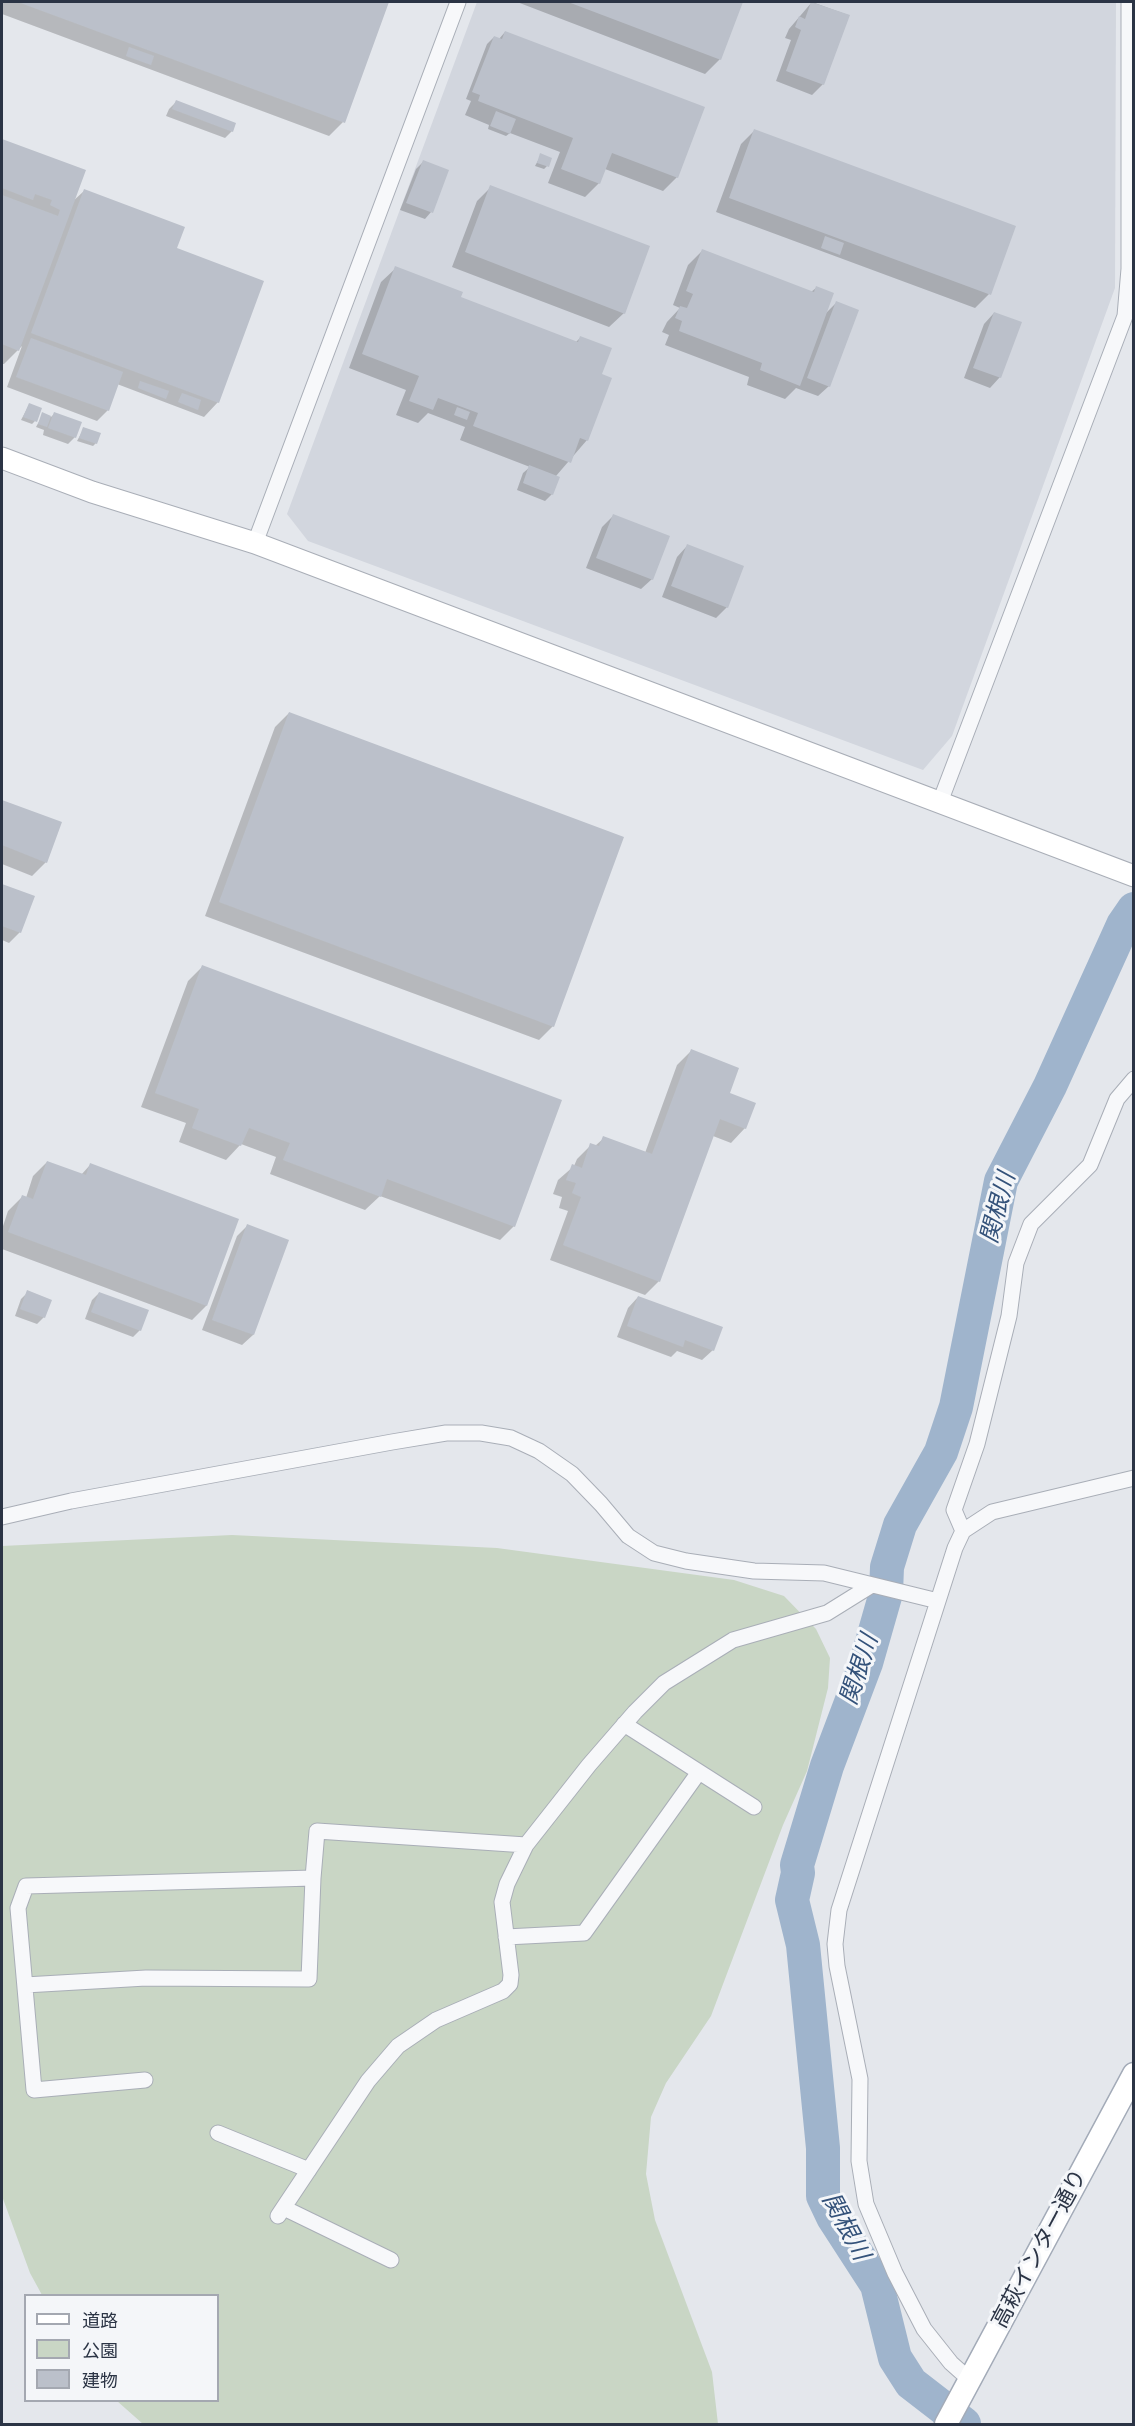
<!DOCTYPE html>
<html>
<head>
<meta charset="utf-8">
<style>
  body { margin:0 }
  #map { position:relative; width:1135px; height:2426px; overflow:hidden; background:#e4e7ec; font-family:"Space Grotesk","Noto Sans JP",sans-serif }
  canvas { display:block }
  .frame { position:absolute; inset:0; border:3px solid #2b3445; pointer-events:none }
  .legend { position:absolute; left:24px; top:2294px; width:195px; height:108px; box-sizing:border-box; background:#f4f6f9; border:2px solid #a4a8b1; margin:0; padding:8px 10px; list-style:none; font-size:18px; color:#2b3445 }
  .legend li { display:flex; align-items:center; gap:12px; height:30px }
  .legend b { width:30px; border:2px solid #a4a8b1 }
</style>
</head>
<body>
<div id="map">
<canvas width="1135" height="2426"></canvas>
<div class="frame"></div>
<ul class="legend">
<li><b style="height:8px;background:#fff"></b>道路</li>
<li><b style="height:16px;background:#c9d6c5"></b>公園</li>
<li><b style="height:16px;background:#bbc0ca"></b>建物</li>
</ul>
</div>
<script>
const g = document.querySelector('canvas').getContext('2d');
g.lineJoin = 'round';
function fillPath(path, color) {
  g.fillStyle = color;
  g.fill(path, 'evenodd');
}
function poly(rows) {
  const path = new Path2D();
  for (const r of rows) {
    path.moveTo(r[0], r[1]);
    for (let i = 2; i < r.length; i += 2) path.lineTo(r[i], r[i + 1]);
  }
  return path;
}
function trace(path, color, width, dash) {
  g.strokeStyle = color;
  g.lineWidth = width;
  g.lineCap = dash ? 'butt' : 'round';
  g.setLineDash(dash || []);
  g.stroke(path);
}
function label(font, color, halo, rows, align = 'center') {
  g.font = font + ' "Space Grotesk","Noto Sans JP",sans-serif';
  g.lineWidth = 6;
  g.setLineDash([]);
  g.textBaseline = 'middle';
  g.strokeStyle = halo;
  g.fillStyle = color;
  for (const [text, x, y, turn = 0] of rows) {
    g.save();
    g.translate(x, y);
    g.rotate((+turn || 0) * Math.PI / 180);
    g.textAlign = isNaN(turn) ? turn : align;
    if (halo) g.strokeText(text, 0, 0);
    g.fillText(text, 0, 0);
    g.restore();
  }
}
fillPath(poly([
  [477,2,1116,2,1115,288,952,736,923,770,308,541,287,514]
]), '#d2d6de');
fillPath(poly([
  [232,1535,497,1548,734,1580,784,1596,816,1629,830,1658,828,1688,807,1771,783,1825,711,2016,666,2083,651,2117,646,2174,655,2220,712,2372,718,2424,143,2424,117,2401,218,2400,218,2296,42,2295,30,2273,2,2196,2,1546]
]), '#c9d6c5');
fillPath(poly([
  [2,2,388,2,343,122,329,136,2,14],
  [517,2,742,2,720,59,705,74],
  [812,2,848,15,823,84,812,95,776,81,791,40,785,38,789,29],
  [505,32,677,177,663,191,605,169,599,183,585,197,548,183,560,152,510,133,506,136,488,129,489,125,465,115,471,101,466,99,487,44,494,37,499,39],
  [176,102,232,131,225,138,166,116,169,109],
  [755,130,989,294,975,308,716,212,741,144],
  [2,141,84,171,72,202,84,191,176,249,218,402,204,417,117,384,108,410,97,421,7,387,22,346,4,364,2,364],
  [541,155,547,166,544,169,535,166],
  [423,162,431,212,425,219,400,210,416,169],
  [491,187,624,313,609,327,452,267,477,201],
  [702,251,811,292,816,288,825,314,836,303,829,386,818,396,796,388,785,399,747,385,749,377,665,345,669,335,662,332,667,322,680,308,673,305,688,265],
  [396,268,459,298,576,342,580,338,600,375,587,440,556,476,552,494,545,501,517,490,523,473,530,467,460,440,465,427,428,413,418,423,396,415,406,390,349,368,381,282],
  [994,313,1000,377,990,388,964,378,984,324],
  [29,405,35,421,32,424,21,420],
  [55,413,75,437,68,444,43,435,44,430,36,427,43,414,51,417],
  [84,428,96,443,93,446,77,441],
  [613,516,652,579,641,589,586,568,602,527],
  [687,546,727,607,716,618,662,597,677,557],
  [289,713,553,1026,539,1040,205,916,275,727],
  [2,801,60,823,46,862,32,876,2,864],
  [2,885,33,897,20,932,9,943,2,940],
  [202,967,514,1226,500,1240,380,1196,365,1210,270,1174,276,1157,241,1144,226,1160,179,1142,186,1123,141,1107,188,981],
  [691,1051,728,1094,745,1128,731,1143,713,1136,659,1281,645,1295,550,1260,568,1211,559,1208,562,1197,553,1194,558,1180,574,1166,577,1159,591,1145,595,1146,604,1138,645,1153,677,1065],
  [47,1162,81,1175,90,1165,237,1220,206,1306,192,1320,2,1249,2,1229,8,1211,23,1196,26,1198,33,1176],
  [247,1226,287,1241,253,1335,242,1345,202,1330,237,1236],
  [28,1292,44,1317,37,1324,15,1316,21,1299],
  [99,1293,140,1330,133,1337,85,1319,92,1300],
  [638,1297,713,1350,702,1360,677,1351,671,1357,617,1337,628,1308]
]), '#0003');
trace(poly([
  [964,2424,911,2383,895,2358,877,2285,833,2217,823,2196,823,2148,803,1945,792,1900,798,1873,797,1865,827,1766,866,1663,886,1593,887,1567,900,1525,941,1452,956,1407,1001,1181,1050,1086,1123,925,1134,909]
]), '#9fb4cc', 34);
fillPath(poly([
  [18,2,389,2,345,123],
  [568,2,743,2,721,60],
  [811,2,850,15,824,85,786,71,801,30,795,27,799,16,805,19],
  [505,31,705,107,678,178,612,153,600,184,561,169,573,138,478,101,480,95,472,92,494,36,502,39],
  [129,47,154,56,151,65,126,56],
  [176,100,236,123,233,132,172,109],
  [496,111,516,119,510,134,490,126],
  [754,129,1016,226,991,295,729,198],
  [2,139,86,170,19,351,2,344,2,195,58,216,60,210,50,205,52,200,35,194,33,200,2,188],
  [540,153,552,158,549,167,537,163],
  [423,160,449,170,433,213,406,203],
  [490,185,650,246,625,314,465,252],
  [84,189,185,227,177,248,264,281,219,403,31,333],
  [825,236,844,243,840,255,821,248],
  [702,249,814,292,816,286,834,293,800,386,760,370,762,363,679,331,682,321,675,318,680,306,687,308,693,294,686,291],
  [395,266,463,292,461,297,578,342,580,336,612,348,602,374,612,378,588,441,580,438,571,463,473,426,478,413,438,398,433,410,409,401,419,376,362,354],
  [836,301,859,310,830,387,807,378],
  [994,312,1022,322,1001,378,973,368],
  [31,338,123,372,109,411,16,377],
  [140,381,169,391,166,399,138,388],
  [182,393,201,400,198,410,178,402],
  [29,403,42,408,37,422,23,417],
  [457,407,470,412,467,420,454,415],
  [42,412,51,416,47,427,38,424],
  [54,412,82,422,76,438,48,428],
  [83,427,101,433,97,444,79,438],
  [529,465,560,477,553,495,523,483],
  [613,514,670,536,653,580,596,558],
  [687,544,744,566,728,608,671,586],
  [289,712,624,837,554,1027,219,902],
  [2,800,62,822,47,863,2,845],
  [2,884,35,896,21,933,2,926],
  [202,965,562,1100,515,1227,387,1179,381,1197,283,1160,290,1143,249,1128,241,1146,192,1128,199,1109,155,1093],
  [691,1049,739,1068,730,1093,756,1103,746,1129,720,1119,660,1282,563,1245,581,1197,572,1193,576,1183,566,1180,572,1164,582,1168,590,1143,599,1146,603,1136,652,1154],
  [47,1161,86,1175,90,1163,239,1219,207,1306,8,1232,22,1195,33,1199],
  [247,1224,289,1240,254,1335,212,1320],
  [27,1290,52,1300,45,1318,20,1309],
  [99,1292,149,1310,141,1331,91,1312],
  [638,1296,723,1327,714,1351,685,1340,683,1347,627,1326]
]), '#bbc0ca');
const street = poly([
  [255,543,458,2],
  [940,802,1125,316,1129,269,1129,2],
  [2,1517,71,1501,392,1442,446,1433,481,1433,511,1438,539,1451,572,1474,601,1504,628,1536,654,1553,686,1561,754,1571,824,1573,938,1601],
  [963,1531,954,1510,977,1444,1009,1316,1016,1263,1031,1224,1090,1165,1117,1099,1134,1079],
  [624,1724,754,1807],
  [506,1937,584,1933,699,1772],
  [25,1985,146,1978,309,1979,313,1878],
  [145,2080,34,2090,18,1908,26,1886,313,1878,317,1831,526,1845],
  [218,2133,309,2170],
  [284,2208,391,2260],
  [278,2216,368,2081,398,2046,436,2020,503,1991,510,1984,511,1975,502,1902,507,1884,526,1845,589,1765,635,1712,664,1683,733,1640,827,1613,872,1585],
  [970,2380,951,2363,924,2329,895,2273,866,2204,859,2161,860,2079,837,1966,835,1944,839,1910,955,1548,963,1531,992,1512,1134,1478]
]);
const secondary = poly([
  [2,458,92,492,255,543,1134,876]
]);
const primary = poly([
  [946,2424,1134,2074]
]);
trace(street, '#a9aeb7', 17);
trace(secondary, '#a9aeb7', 23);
trace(primary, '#a3abb8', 25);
trace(street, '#f7f8fa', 15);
trace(secondary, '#fff', 21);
trace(primary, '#fff', 22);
label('22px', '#2b3445', '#f4f6f9', [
  ["高萩インター通り",1040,2249,-62]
]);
label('italic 24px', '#34527a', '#f4f6f9', [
  ["関根川",999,1208,-75],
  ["関根川",860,1670,-72],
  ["関根川",845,2227,62]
]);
</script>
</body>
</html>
